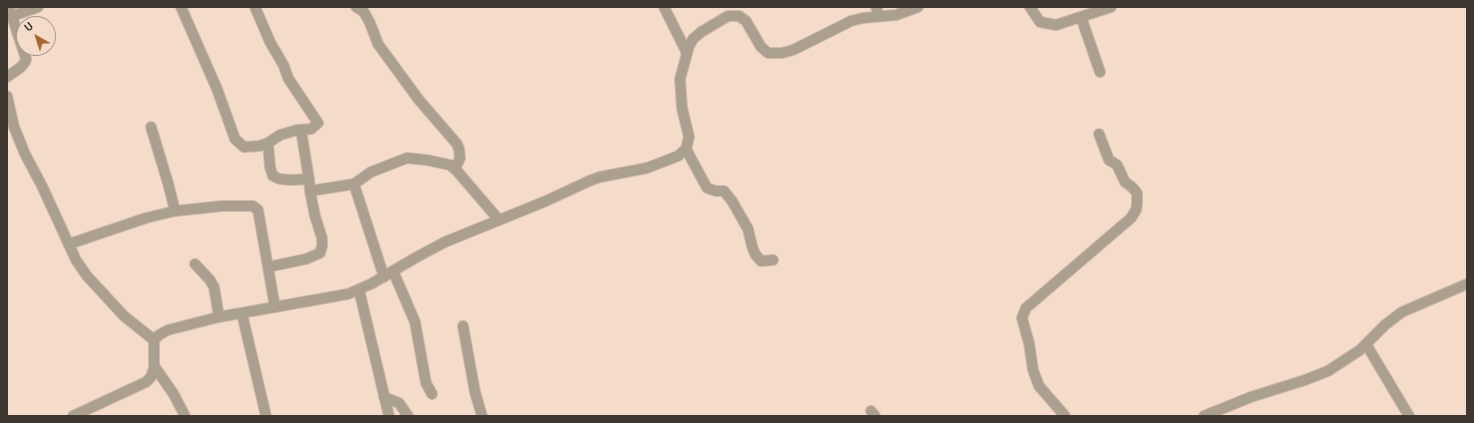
<!DOCTYPE html>
<html>
<head>
<meta charset="utf-8">
<style>
  body { margin:0 }
  #map { position:relative; width:1474px; height:423px; overflow:hidden; background:#f4dbca; font-family:Roboto,sans-serif }
  canvas { display:block }
  .frame { position:absolute; inset:0; border:8px solid #413731; pointer-events:none }
  .north { position:absolute; left:16px; top:16px; width:40px; height:40px; box-sizing:border-box; background:#f4dbca; border:1px solid #ac998d; border-radius:50%; rotate:321deg; font-size:11px; font-weight:700; line-height:16px; text-align:center; color:#413731 }
  .north::after { content:''; display:block; margin:auto; width:14px; height:18px; background:#a7692f; clip-path:polygon(50% 0,100% 100%,50% 72%,0 100%) }
</style>
</head>
<body>
<div id="map">
<canvas width="1474" height="423"></canvas>
<div class="frame"></div>
<div class="north">U</div>
</div>
<script>
const g = document.querySelector('canvas').getContext('2d');
g.lineJoin = 'round';
function poly(rows) {
  const path = new Path2D();
  for (const r of rows) {
    path.moveTo(r[0], r[1]);
    for (let i = 2; i < r.length; i += 2) path.lineTo(r[i], r[i + 1]);
  }
  return path;
}
function trace(path, color, width, dash) {
  g.strokeStyle = color;
  g.lineWidth = width;
  g.lineCap = dash ? 'butt' : 'round';
  g.setLineDash(dash || []);
  g.stroke(path);
}
const minor = poly([
  [181,7,217,89,235,139,244,147,259,146,268,143,280,135,297,130,311,129,318,123,288,78,284,66,270,42,255,7],
  [356,7,364,12,370,23,378,44,419,100,457,144,459,149,460,158,455,169],
  [664,7,687,53],
  [876,7,879,16],
  [12,16,38,7],
  [1081,17,1100,72],
  [7,77,21,67,25,62,26,59,9,7],
  [7,96,14,127,25,154,42,186,76,260,87,276,124,316,154,340],
  [151,127,168,183,175,211],
  [301,130,309,179],
  [268,143,270,167,273,176,280,179,290,180,309,179,310,191,354,184,371,172,407,158,427,160,450,165,457,171,499,220],
  [686,149,707,188,716,191,724,191,732,201,748,229,752,246,755,254,761,261,773,260],
  [354,184,384,277],
  [69,244,146,218,175,211,222,206,253,206,258,210,275,307],
  [195,264,210,280,214,287,219,317],
  [268,267,306,259,320,253,322,246,322,238,315,216,310,191],
  [393,271,415,322,426,383,432,394],
  [359,290,389,416],
  [242,314,266,416],
  [463,326,475,392,482,416],
  [1366,344,1409,416],
  [154,366,173,393,185,416],
  [384,397,399,403,408,416],
  [871,411,875,416],
  [1065,416,1039,386,1033,370,1029,343,1022,318,1026,308,1131,218,1136,210,1137,204,1137,193,1132,187,1125,182,1117,165,1109,160,1099,134]
]);
const tertiary = poly([
  [1030,7,1040,22,1056,25,1111,7],
  [73,416,146,382,151,377,154,368,154,340,159,335,168,330,219,317,348,294,371,284,415,258,445,242,546,201,589,181,600,177,647,168,678,156,686,149,689,137,682,108,680,79,689,46,693,39,701,32,728,16,739,16,746,21,761,47,768,53,782,53,793,50,851,21,863,18,896,15,918,7],
  [1204,416,1251,397,1305,380,1328,371,1360,350,1385,325,1402,312,1467,284]
]);
trace(minor, '#d0baab', 12);
trace(tertiary, '#d0baab', 12);
trace(minor, '#ab9f8f', 10);
trace(tertiary, '#ab9f8f', 10);
</script>
</body>
</html>
